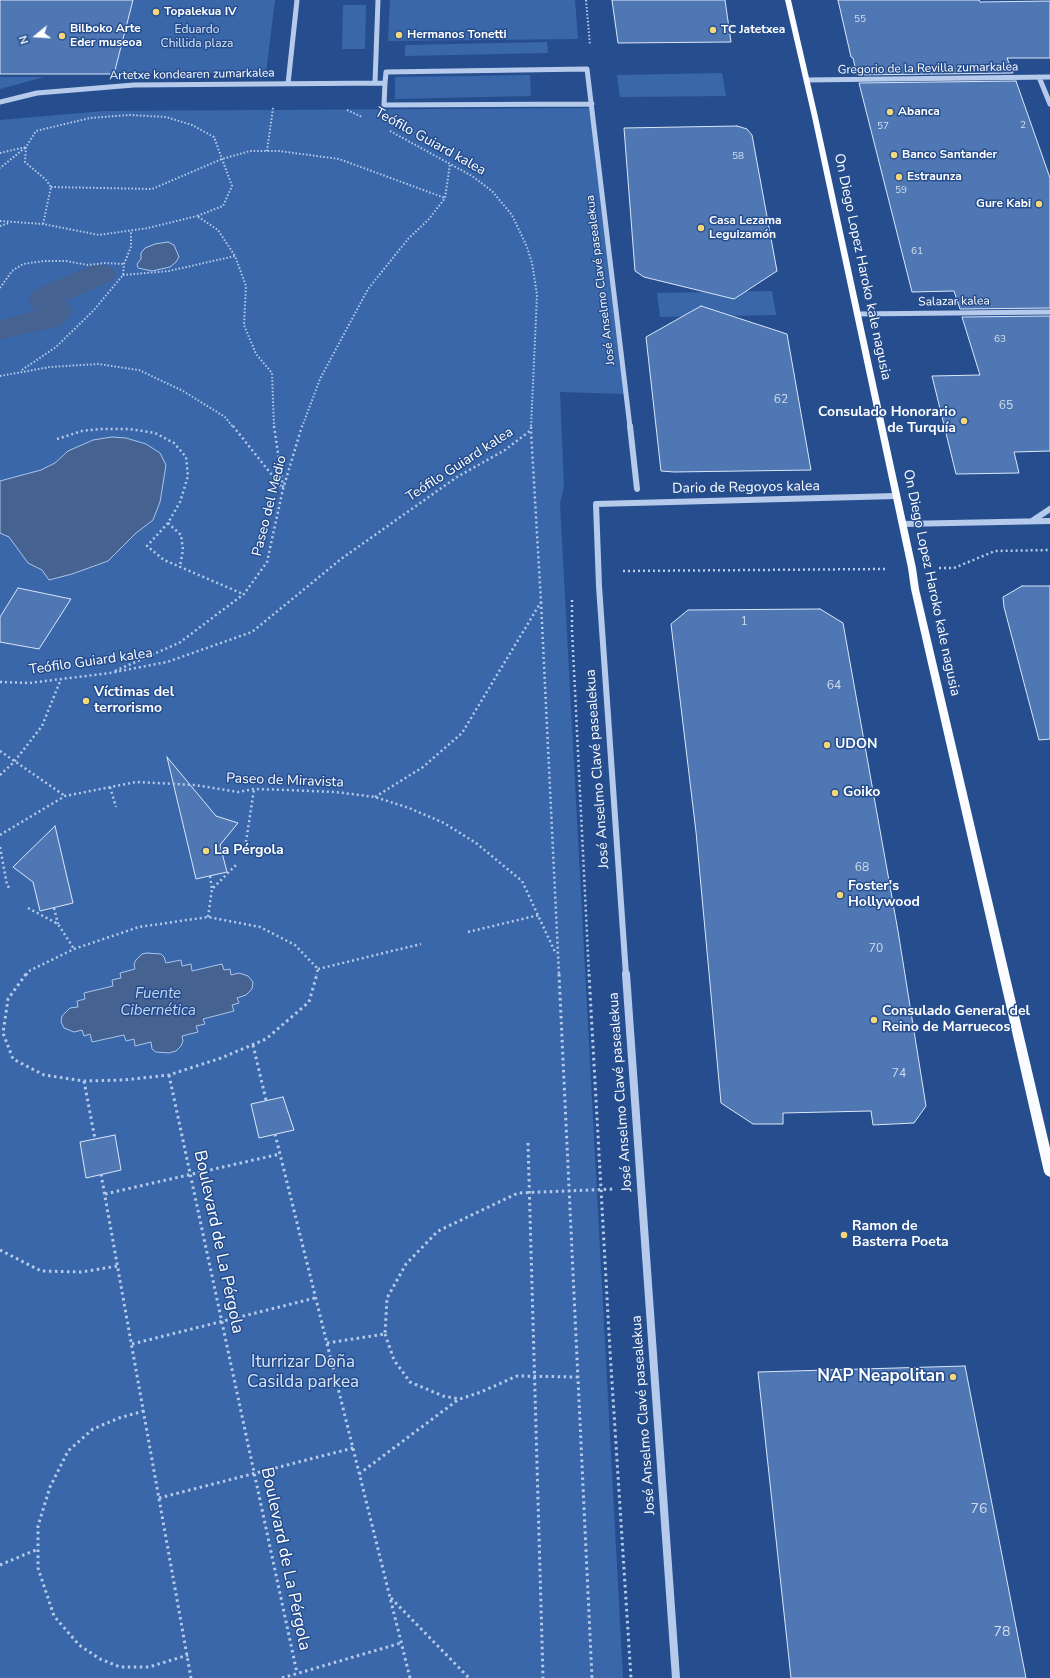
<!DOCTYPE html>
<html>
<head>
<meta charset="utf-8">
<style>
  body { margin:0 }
  #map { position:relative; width:1050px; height:1678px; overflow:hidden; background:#264e8e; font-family:"Nunito Sans",sans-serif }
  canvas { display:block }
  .north { position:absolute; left:16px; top:16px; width:40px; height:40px; -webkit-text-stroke:3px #264e8e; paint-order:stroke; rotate:252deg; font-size:11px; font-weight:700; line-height:16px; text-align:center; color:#fff }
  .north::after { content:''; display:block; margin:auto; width:14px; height:18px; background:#fff; clip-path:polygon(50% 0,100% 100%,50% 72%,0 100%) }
</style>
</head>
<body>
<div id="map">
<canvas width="1050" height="1678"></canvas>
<div class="north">N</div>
</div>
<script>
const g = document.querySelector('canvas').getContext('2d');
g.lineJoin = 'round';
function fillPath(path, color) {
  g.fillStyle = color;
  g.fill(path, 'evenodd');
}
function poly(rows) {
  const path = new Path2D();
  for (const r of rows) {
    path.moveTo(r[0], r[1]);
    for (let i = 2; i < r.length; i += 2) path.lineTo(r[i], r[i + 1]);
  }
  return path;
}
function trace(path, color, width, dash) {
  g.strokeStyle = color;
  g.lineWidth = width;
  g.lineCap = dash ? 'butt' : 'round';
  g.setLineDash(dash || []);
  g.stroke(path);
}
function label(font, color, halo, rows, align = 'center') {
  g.font = font + ' "Nunito Sans",sans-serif';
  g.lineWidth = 3;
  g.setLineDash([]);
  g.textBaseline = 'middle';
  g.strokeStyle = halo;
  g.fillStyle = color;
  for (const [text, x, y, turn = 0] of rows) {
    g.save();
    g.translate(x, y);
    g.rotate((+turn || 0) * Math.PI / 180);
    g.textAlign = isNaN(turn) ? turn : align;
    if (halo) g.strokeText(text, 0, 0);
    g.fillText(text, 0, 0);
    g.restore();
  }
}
fillPath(poly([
  [133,0,275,0,266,73,114,74],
  [390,0,575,0,578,39,388,41],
  [343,5,366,5,365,49,342,49],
  [547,42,548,53,405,56,405,45],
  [722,73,726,96,620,97,617,75],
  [530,75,531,96,395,99,395,77],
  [0,77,44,77,0,89],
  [592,108,627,394,560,392,564,487,560,503,623,1678,0,1678,0,120,104,111],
  [772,291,776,315,660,317,657,293]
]), '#3a67aa');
const water = poly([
  [168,242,174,245,179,257,176,262,170,267,152,271,138,268,137,264,141,259,141,253,145,248,155,244,168,242],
  [112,437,126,438,146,444,160,453,166,465,160,502,153,520,136,533,108,561,72,574,49,580,42,570,28,563,9,537,0,533,0,481,41,470,55,463,68,451,93,440,112,437],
  [147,953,161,954,164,957,166,963,181,960,182,966,191,964,192,971,222,964,224,970,230,969,231,975,239,973,248,976,253,982,252,989,246,995,237,998,239,1003,232,1005,234,1011,203,1019,205,1024,196,1026,198,1032,182,1036,183,1041,181,1046,176,1051,169,1053,156,1052,152,1049,151,1042,135,1046,134,1039,126,1041,124,1035,92,1042,90,1034,84,1036,82,1030,74,1032,64,1028,61,1022,62,1016,70,1008,78,1007,77,1001,85,999,84,993,113,986,112,980,121,978,120,973,135,969,134,964,136,960,142,954,147,953]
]);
fillPath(water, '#466290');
trace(water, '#aac5eb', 1);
fillPath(poly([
  [100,264,112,267,116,274,112,281,65,301,72,309,71,315,60,327,31,332,0,340,0,320,35,311,29,304,29,297,34,290,88,267,100,264]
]), '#466290');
const building = poly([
  [0,0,133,0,114,74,0,74,0,0],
  [612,0,725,0,731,42,618,43,612,0],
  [838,0,979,0,980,2,1050,1,1050,58,1007,58,1013,73,857,75,853,58,851,57,838,0],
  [1016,81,1050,178,1050,308,960,309,954,291,912,292,859,83,1016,81],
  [737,126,747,129,752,135,777,271,734,299,644,277,635,271,624,128,737,126],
  [701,306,787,334,811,470,674,472,661,471,646,337,701,306],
  [1050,316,1050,451,1014,452,1019,473,956,474,932,376,980,375,962,317,1050,316],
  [1022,586,1050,586,1050,739,1039,740,1004,607,1003,597,1022,586],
  [18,588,71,599,39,649,0,642,0,617,18,588],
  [820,609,843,623,898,931,926,1106,914,1123,873,1125,871,1111,783,1113,783,1124,753,1124,721,1103,696,832,671,624,688,610,820,609],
  [167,757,216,816,238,823,220,845,227,872,196,879,167,757],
  [55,826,73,903,40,911,33,882,13,867,55,826],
  [283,1097,294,1130,259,1138,251,1104,283,1097],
  [115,1135,121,1170,86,1178,80,1142,115,1135],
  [965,1366,1026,1678,791,1678,758,1372,965,1366]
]);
fillPath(building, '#4e77b4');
trace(building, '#dae6f8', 1);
trace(poly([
  [586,0,590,45],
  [347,110,362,117],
  [390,131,472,176,492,191,512,215,527,247,532,263,537,295,531,427],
  [267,151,273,108],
  [0,153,26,147,0,168],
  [51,187,152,189,222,159,250,151,279,151,339,159,445,198],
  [0,221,43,224,99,235,148,228,197,216],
  [43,224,51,187,46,180,25,162,26,147,36,131,90,118,130,115,166,117,192,125,214,137,232,186,223,206,197,216,218,230,235,256],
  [0,226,9,223],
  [123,275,169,271,235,256,246,286,244,325,256,354,272,373,274,427],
  [0,288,12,271,23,264,44,261,66,261,88,265,105,263,124,264],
  [22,370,56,347,94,310,123,275,124,264,131,247,131,231],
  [0,376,50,367,98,364,139,370,183,391,225,417,233,427],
  [302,427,320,379,368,289,408,239,429,219,445,198,450,164]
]), '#b6cbeb', 2, [1.5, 2]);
trace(poly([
  [233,426,283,489],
  [274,426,283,487],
  [57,439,82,431,100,429,129,429,155,433,174,443,186,457,188,476,180,502,168,523,147,546,164,560,243,594],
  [168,523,181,535,183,550,180,566],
  [939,568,954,568,995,551,1050,550],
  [623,571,886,569],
  [572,600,572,630,589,975],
  [541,602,559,975],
  [115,671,179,643,244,594,267,562,283,489,302,426],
  [0,682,29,683,110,673,167,662,252,632,341,559,457,477,505,450,531,430,531,426],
  [0,751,65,796],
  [0,775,14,762,42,726,61,679],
  [110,787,116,807],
  [375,797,423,767,462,733,541,602,531,431],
  [0,835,65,796,136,782,195,785,238,792,254,789,286,790,335,792,375,797,409,808,444,823,476,843,522,881,556,954],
  [246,842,254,789],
  [0,847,7,885,10,889],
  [210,876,212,889],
  [28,908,58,924,74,949],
  [54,908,58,924],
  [208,917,212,889,236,865],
  [468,932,539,915],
  [318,969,421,944],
  [26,975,29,971,74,949,139,927,208,917,260,927,295,945,318,969,316,975]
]), '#b6cbeb', 2.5, [2, 3]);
trace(poly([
  [26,974,8,999,3,1033,13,1059,44,1075,84,1081,124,1080,169,1075,221,1058,266,1039,309,1002,317,974],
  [559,974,592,1678],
  [589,974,610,1351,631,1678],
  [253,1045,266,1100],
  [169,1075,297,1673],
  [84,1081,95,1139],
  [275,1134,410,1678],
  [528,1143,543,1678],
  [101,1174,191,1678],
  [105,1194,280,1154],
  [0,1250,41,1271,81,1272,118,1266],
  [385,1334,394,1360,410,1382,443,1396,460,1399,481,1392,517,1376,577,1377],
  [327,1343,385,1334,387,1298,406,1264,438,1231,518,1193,615,1189],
  [132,1344,315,1298],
  [144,1411,119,1418,93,1429,68,1451,50,1487,38,1526,38,1568,54,1616,79,1645,100,1659,120,1667,149,1667,188,1655],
  [359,1474,459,1399],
  [159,1498,353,1448],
  [0,1565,38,1549],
  [391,1598,469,1678],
  [282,1678,401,1643]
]), '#b6cbeb', 3, [2.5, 3.5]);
trace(poly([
  [1039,77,1050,104],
  [807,80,1050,77],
  [375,83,378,0],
  [385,83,384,105,592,104],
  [288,84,297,0],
  [0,102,37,93,134,85,385,83,386,72,587,69,630,427],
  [857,314,1050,312]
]), '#b6cbeb', 5);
trace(poly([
  [630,426,637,489],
  [1032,521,1050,509],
  [902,524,1050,521],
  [626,975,599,586,596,504,896,496]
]), '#b6cbeb', 6);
trace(poly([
  [626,974,676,1678]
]), '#b6cbeb', 8);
fillPath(poly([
  [785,0,791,0,818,117,916,568,919,589,1050,1148,1050,1177,1046,1175,1044,1172,911,589,908,568,812,117,785,0]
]), '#fafcff');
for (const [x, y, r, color] of [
  [156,12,4,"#f4d77b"],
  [713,30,4,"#f4d77b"],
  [399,35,4,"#f4d77b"],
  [62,36,4,"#f4d77b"],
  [890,112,4,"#f4d77b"],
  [894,155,4,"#f4d77b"],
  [899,177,4,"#f4d77b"],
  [1039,204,4,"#f4d77b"],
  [701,228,4,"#f4d77b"],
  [964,421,4,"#f4d77b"],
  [86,701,4,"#f4d77b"],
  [827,745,4,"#f4d77b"],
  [835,793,4,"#f4d77b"],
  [206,851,4,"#f4d77b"],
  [840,895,4,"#f4d77b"],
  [874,1020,4,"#f4d77b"],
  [844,1235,4,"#f4d77b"],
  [953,1377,4,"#f4d77b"]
]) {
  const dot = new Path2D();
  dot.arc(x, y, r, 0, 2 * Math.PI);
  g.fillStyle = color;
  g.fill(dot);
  trace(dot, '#264e8e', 1.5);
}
label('10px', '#d3ddec', null, [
  ["55",860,20],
  ["2",1023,126],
  ["57",883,127],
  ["58",738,157],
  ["59",901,191],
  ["61",917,252],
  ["63",1000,340]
]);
label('bold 12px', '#fff', '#264e8e', [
  ["Topalekua IV",164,12],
  ["Bilboko Arte",70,29],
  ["Eder museoa",70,43],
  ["TC Jatetxea",721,30],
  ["Hermanos Tonetti",407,35],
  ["Abanca",898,112],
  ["Banco Santander",902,155],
  ["Estraunza",907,177],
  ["Gure Kabi",1031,204,"right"],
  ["Casa Lezama",709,221],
  ["Leguizamón",709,235]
], 'left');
label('12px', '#dae6f8', '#264e8e', [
  ["Eduardo",197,30],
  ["Chillida plaza",197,44]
]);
label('12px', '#fff', '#264e8e', [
  ["Gregorio de la Revilla zumarkalea",928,69,-1],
  ["Artetxe kondearen zumarkalea",192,75,-1],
  ["José Anselmo Clavé pasealekua",601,280,-97],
  ["Salazar kalea",954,302,-1]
]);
label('12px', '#d3ddec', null, [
  ["62",781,400],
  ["65",1006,406],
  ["1",744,622],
  ["64",834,686],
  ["68",862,868],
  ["70",876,949],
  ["74",899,1074]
]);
label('14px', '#fff', '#264e8e', [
  ["Teófilo Guiard kalea",430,142,29],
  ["On Diego Lopez Haroko kale nagusia",862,267,78],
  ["Teófilo Guiard kalea",460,465,-33],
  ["Dario de Regoyos kalea",746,488,-1],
  ["Paseo del Medio",270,506,-76],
  ["On Diego Lopez Haroko kale nagusia",931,583,78],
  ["Teófilo Guiard kalea",91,662,-8],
  ["José Anselmo Clavé pasealekua",598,769,-94],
  ["Paseo de Miravista",285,781,2],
  ["José Anselmo Clavé pasealekua",621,1092,-94],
  ["José Anselmo Clavé pasealekua",644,1415,-94]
]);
label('bold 14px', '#fff', '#264e8e', [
  ["Consulado Honorario",956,413,"right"],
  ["de Turquía",956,429,"right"],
  ["Víctimas del",94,693],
  ["terrorismo",94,709],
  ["UDON",835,745],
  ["Goiko",843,793],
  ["La Pérgola",214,851],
  ["Foster's",848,887],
  ["Hollywood",848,903],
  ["Consulado General del",882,1012],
  ["Reino de Marruecos",882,1028],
  ["Ramon de",852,1227],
  ["Basterra Poeta",852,1243]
], 'left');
label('14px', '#d3ddec', null, [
  ["76",979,1510],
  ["78",1002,1633]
]);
label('italic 15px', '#c2d5f2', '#264e8e', [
  ["Fuente",158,994],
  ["Cibernética",158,1011]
]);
label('17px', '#fff', '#264e8e', [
  ["Boulevard de La Pérgola",218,1242,78],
  ["Boulevard de La Pérgola",285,1559,78]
]);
label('17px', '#dae6f8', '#264e8e', [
  ["Iturrizar Doña",303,1363],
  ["Casilda parkea",303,1383]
]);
label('bold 17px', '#fff', '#264e8e', [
  ["NAP Neapolitan",945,1377]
], 'right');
</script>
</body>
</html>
